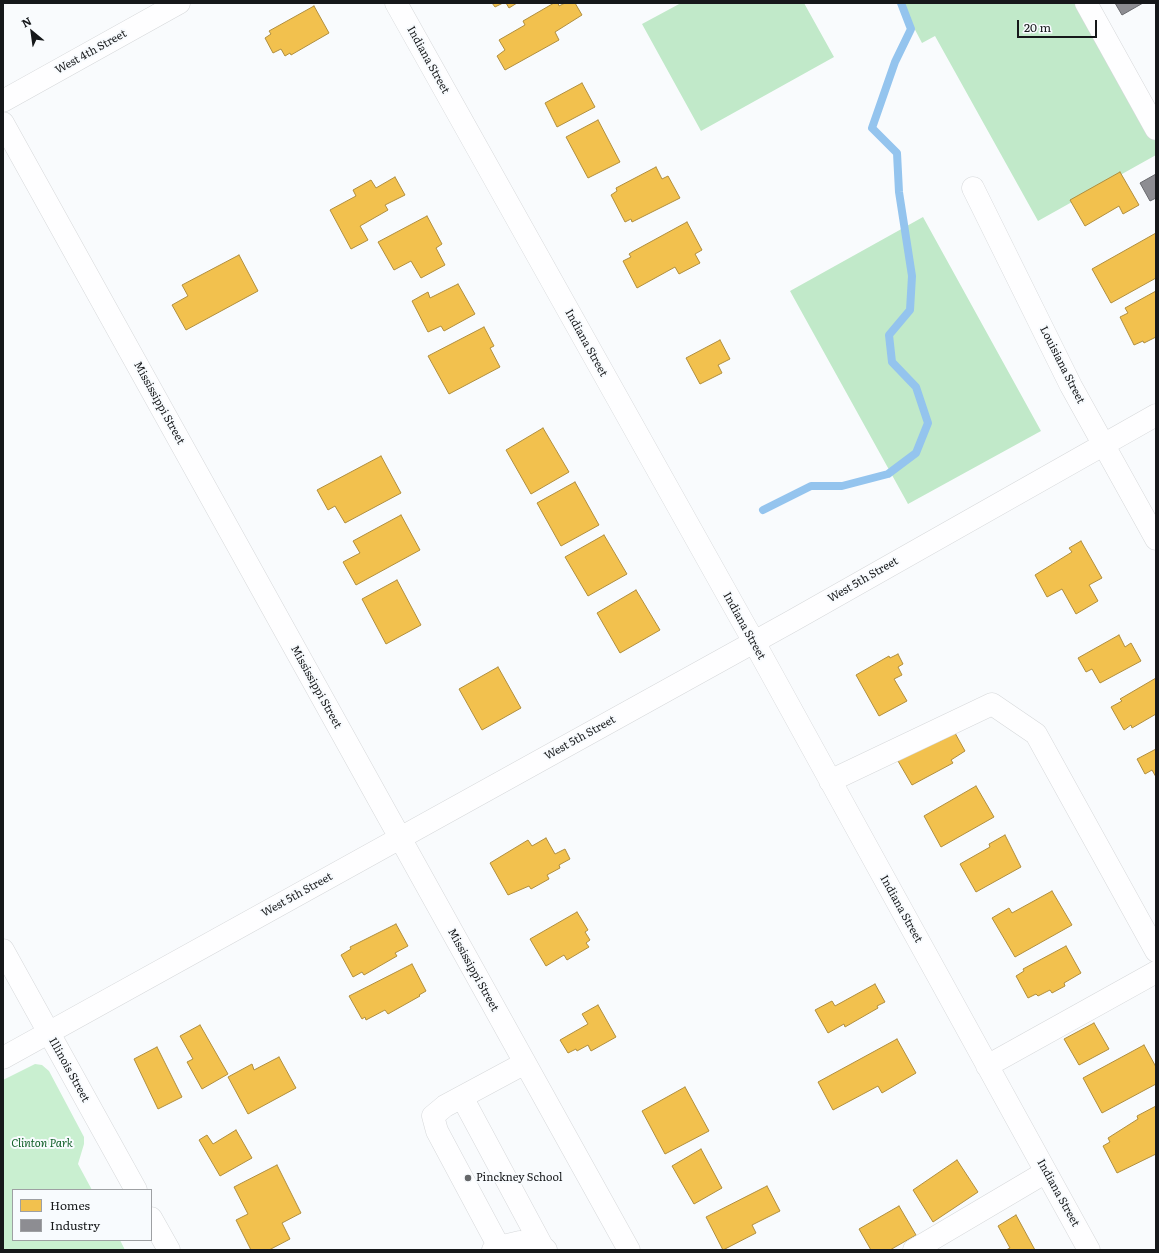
<!DOCTYPE html>
<html>
<head>
<meta charset="utf-8">
<style>
  body { margin:0 }
  #map { position:relative; width:1159px; height:1253px; overflow:hidden; background:#f9fbfd; font-family:Literata,serif }
  canvas { display:block }
  .frame { position:absolute; inset:0; border:4px solid #16181a; pointer-events:none }
  .legend { position:absolute; left:12px; top:1189px; width:140px; height:52px; box-sizing:border-box; background:#f8fbfe; border:1px solid #9ea0a3; margin:0; padding:5px 7px; list-style:none; font-size:12px; color:#16181a }
  .legend li { display:flex; align-items:center; gap:8px; height:20px }
  .legend b { width:20px; border:1px solid #9ea0a3 }
  .north { position:absolute; left:12px; top:12px; width:40px; height:40px; -webkit-text-stroke:3px #f8fbfe; paint-order:stroke; rotate:331deg; font-size:11px; font-weight:700; line-height:16px; text-align:center; color:#16181a }
  .north::after { content:''; display:block; margin:auto; width:14px; height:18px; background:#16181a; clip-path:polygon(50% 0,100% 100%,50% 72%,0 100%) }
  .scale { position:absolute; left:1017px; top:20px; width:80px; height:18px; box-sizing:border-box; border:2px solid #16181a; border-top:0; padding-left:5px; font-size:12px; line-height:14px; white-space:nowrap; color:#16181a; -webkit-text-stroke:3px #f8fbfe; paint-order:stroke }
</style>
</head>
<body>
<div id="map">
<canvas width="1159" height="1253"></canvas>
<div class="frame"></div>
<ul class="legend">
<li><b style="height:11px;background:#f2c14e"></b>Homes</li>
<li><b style="height:11px;background:#8d8d92"></b>Industry</li>
</ul>
<div class="north">N</div>
<div class="scale">20 m</div>
</div>
<script>
const g = document.querySelector('canvas').getContext('2d');
g.lineJoin = 'round';
function fillPath(path, color) {
  g.fillStyle = color;
  g.fill(path, 'evenodd');
}
function poly(rows) {
  const path = new Path2D();
  for (const r of rows) {
    path.moveTo(r[0], r[1]);
    for (let i = 2; i < r.length; i += 2) path.lineTo(r[i], r[i + 1]);
  }
  return path;
}
function trace(path, color, width, dash) {
  g.strokeStyle = color;
  g.lineWidth = width;
  g.lineCap = dash ? 'butt' : 'round';
  g.setLineDash(dash || []);
  g.stroke(path);
}
function label(font, color, halo, rows, align = 'center') {
  g.font = font + ' Literata,serif';
  g.lineWidth = 4;
  g.setLineDash([]);
  g.textBaseline = 'middle';
  g.strokeStyle = halo;
  g.fillStyle = color;
  for (const [text, x, y, turn = 0] of rows) {
    g.save();
    g.translate(x, y);
    g.rotate((+turn || 0) * Math.PI / 180);
    g.textAlign = isNaN(turn) ? turn : align;
    if (halo) g.strokeText(text, 0, 0);
    g.fillText(text, 0, 0);
    g.restore();
  }
}
fillPath(poly([
  [35,1064,42,1065,49,1071,84,1137,84,1144,78,1164,92,1190,13,1190,13,1240,120,1240,125,1250,3,1250,3,1080]
]), '#c9efd0');
fillPath(poly([
  [681,3,804,3,834,57,701,131,642,24],
  [901,3,1087,3,1156,139,1156,155,1038,221,935,36,922,43],
  [923,217,1041,431,908,504,790,291]
]), '#c1e9c9');
const homes = poly([
  [492,3,503,3,495,7,492,3],
  [506,3,517,3,509,8,506,3],
  [554,3,558,3,559,6,565,3,575,3,582,15,555,32,559,40,505,70,497,56,505,50,499,40,525,25,523,21,554,3],
  [314,6,329,33,291,55,290,53,285,56,281,49,273,53,265,38,271,34,269,31,314,6],
  [582,83,595,107,557,127,545,103,582,83],
  [598,120,620,162,588,178,566,137,598,120],
  [656,167,662,179,668,176,680,198,632,222,631,219,625,222,611,195,617,191,616,188,656,167],
  [1120,172,1139,205,1123,214,1119,206,1085,226,1070,200,1120,172],
  [395,177,405,195,385,205,388,210,360,226,368,240,351,249,330,210,356,196,353,190,371,180,376,188,395,177],
  [427,216,442,244,436,248,445,265,421,278,411,261,394,270,378,242,427,216],
  [687,222,702,250,695,254,700,263,679,274,675,267,637,288,623,261,631,257,629,254,632,252,687,222],
  [1156,233,1156,278,1111,303,1092,269,1156,233],
  [239,255,258,291,186,330,172,305,188,296,182,285,239,255],
  [458,284,475,314,444,331,441,326,428,332,412,301,428,292,430,298,458,284],
  [1156,291,1156,337,1144,343,1143,341,1134,345,1120,317,1128,313,1125,308,1156,291],
  [484,327,494,346,490,348,500,367,449,394,428,356,484,327],
  [720,340,730,359,718,365,722,373,700,384,686,358,720,340],
  [543,428,569,472,531,494,506,450,543,428],
  [381,456,401,493,345,523,335,506,328,510,317,490,381,456],
  [575,482,599,525,561,546,537,503,575,482],
  [401,515,420,550,356,585,343,562,360,553,353,541,401,515],
  [604,535,627,574,588,596,565,557,604,535],
  [1081,541,1102,578,1089,585,1098,601,1076,614,1062,589,1047,597,1035,575,1072,552,1069,548,1081,541],
  [397,580,421,625,386,644,362,599,397,580],
  [636,590,660,630,620,653,597,613,636,590],
  [1119,635,1125,647,1131,643,1141,661,1100,683,1092,669,1086,672,1078,658,1119,635],
  [898,654,903,664,898,667,902,675,894,679,907,701,879,716,856,675,889,656,890,658,898,654],
  [498,667,521,708,482,730,459,689,498,667],
  [1156,678,1156,714,1132,728,1131,725,1124,730,1111,707,1122,701,1120,699,1156,678],
  [955,733,965,751,951,760,953,763,912,785,898,761,938,736,940,741,955,733],
  [1156,749,1156,777,1152,770,1145,774,1137,759,1156,749],
  [976,786,994,817,941,847,924,816,976,786],
  [1005,835,1021,867,976,892,960,864,990,847,989,844,1005,835],
  [546,838,555,854,565,849,570,859,559,865,560,868,547,875,549,879,531,889,529,886,508,895,490,863,528,840,532,846,546,838],
  [1052,891,1072,925,1015,957,992,918,1009,908,1012,913,1052,891],
  [577,912,588,930,585,932,590,940,586,943,589,947,567,960,564,955,546,966,530,939,577,912],
  [396,924,408,946,395,953,397,956,364,975,362,972,353,977,341,955,351,949,350,947,396,924],
  [1066,946,1081,973,1064,983,1065,986,1052,993,1050,990,1038,996,1036,994,1028,998,1016,976,1024,971,1023,969,1066,946],
  [412,964,426,991,419,995,420,996,388,1014,385,1010,366,1020,365,1017,362,1019,349,996,412,964],
  [875,984,885,1002,877,1006,878,1008,845,1027,844,1024,828,1033,815,1010,832,1001,835,1006,875,984],
  [598,1005,616,1037,591,1051,588,1045,577,1051,576,1049,568,1053,560,1040,588,1024,582,1014,598,1005],
  [1094,1023,1109,1049,1079,1065,1064,1039,1094,1023],
  [200,1025,228,1074,202,1089,187,1062,193,1059,180,1036,200,1025],
  [897,1039,916,1073,882,1093,878,1086,833,1110,818,1082,897,1039],
  [1144,1045,1156,1067,1156,1084,1102,1113,1083,1078,1144,1045],
  [157,1047,182,1097,158,1109,134,1059,157,1047],
  [279,1057,296,1088,248,1114,228,1077,252,1064,254,1070,279,1057],
  [685,1087,709,1131,665,1154,642,1111,685,1087],
  [1156,1106,1156,1154,1117,1173,1103,1146,1110,1142,1108,1138,1138,1119,1137,1116,1156,1106],
  [236,1130,252,1158,220,1176,199,1140,207,1135,213,1144,236,1130],
  [701,1149,722,1188,694,1204,672,1166,701,1149],
  [957,1160,978,1192,933,1222,913,1190,957,1160],
  [277,1165,301,1213,282,1223,290,1239,269,1250,251,1250,236,1220,248,1214,234,1187,277,1165],
  [767,1186,780,1211,752,1225,756,1233,723,1250,706,1217,767,1186],
  [899,1206,916,1235,890,1250,871,1250,859,1229,899,1206],
  [1016,1215,1035,1250,1006,1250,1010,1248,998,1226,1016,1215]
]);
fillPath(homes, '#f2c14e');
trace(homes, '#b08e3e', 1);
const industry = poly([
  [1115,3,1143,3,1122,15,1115,3],
  [1156,174,1156,198,1150,201,1140,183,1156,174]
]);
fillPath(industry, '#8d8d92');
trace(industry, '#696a6e', 1);
trace(poly([
  [763,510,811,486,842,486,888,474,916,453,928,423,916,387,892,362,889,335,910,310,912,276,899,192,897,153,872,128,895,62,911,29,901,3]
]), '#94c4ee', 8);
const minor = poly([
  [396,3,754,642,1089,1250],
  [1086,3,1156,129],
  [3,101,179,3],
  [3,123,629,1250],
  [973,188,1071,386,1156,539],
  [830,781,992,704,1036,734,1156,951],
  [3,950,136,1190],
  [3,1058,792,621,1156,415],
  [987,1066,1156,972],
  [462,1097,542,1246],
  [151,1218,169,1250],
  [499,1247,437,1131,433,1116,445,1106,525,1063],
  [493,1250,499,1247,520,1242,542,1246,546,1250],
  [914,1250,1046,1172]
]);
trace(minor, '#d6d8da', 23);
trace(minor, '#fefeff', 22);
for (const [x, y, r, color] of [
  [468,1178,4,"#656769"]
]) {
  const dot = new Path2D();
  dot.arc(x, y, r, 0, 2 * Math.PI);
  g.fillStyle = color;
  g.fill(dot);
  trace(dot, '#f8fbfe', 1.5);
}
label('11px', '#16181a', '#f8fbfe', [
  ["West 4th Street",91,52,-29],
  ["Indiana Street",428,60,61],
  ["Indiana Street",586,343,61],
  ["Louisiana Street",1062,365,63],
  ["Mississippi Street",159,403,61],
  ["West 5th Street",863,580,-30],
  ["Indiana Street",744,626,61],
  ["Mississippi Street",316,687,61],
  ["West 5th Street",580,738,-29],
  ["West 5th Street",297,895,-29],
  ["Indiana Street",901,909,61],
  ["Mississippi Street",473,970,61],
  ["Illinois Street",69,1070,61],
  ["Indiana Street",1058,1193,61]
]);
label('italic 11px', '#126029', '#f8fbfe', [
  ["Clinton Park",42,1144]
]);
label('11px', '#16181a', '#f8fbfe', [
  ["Pinckney School",476,1178]
], 'left');
</script>
</body>
</html>
